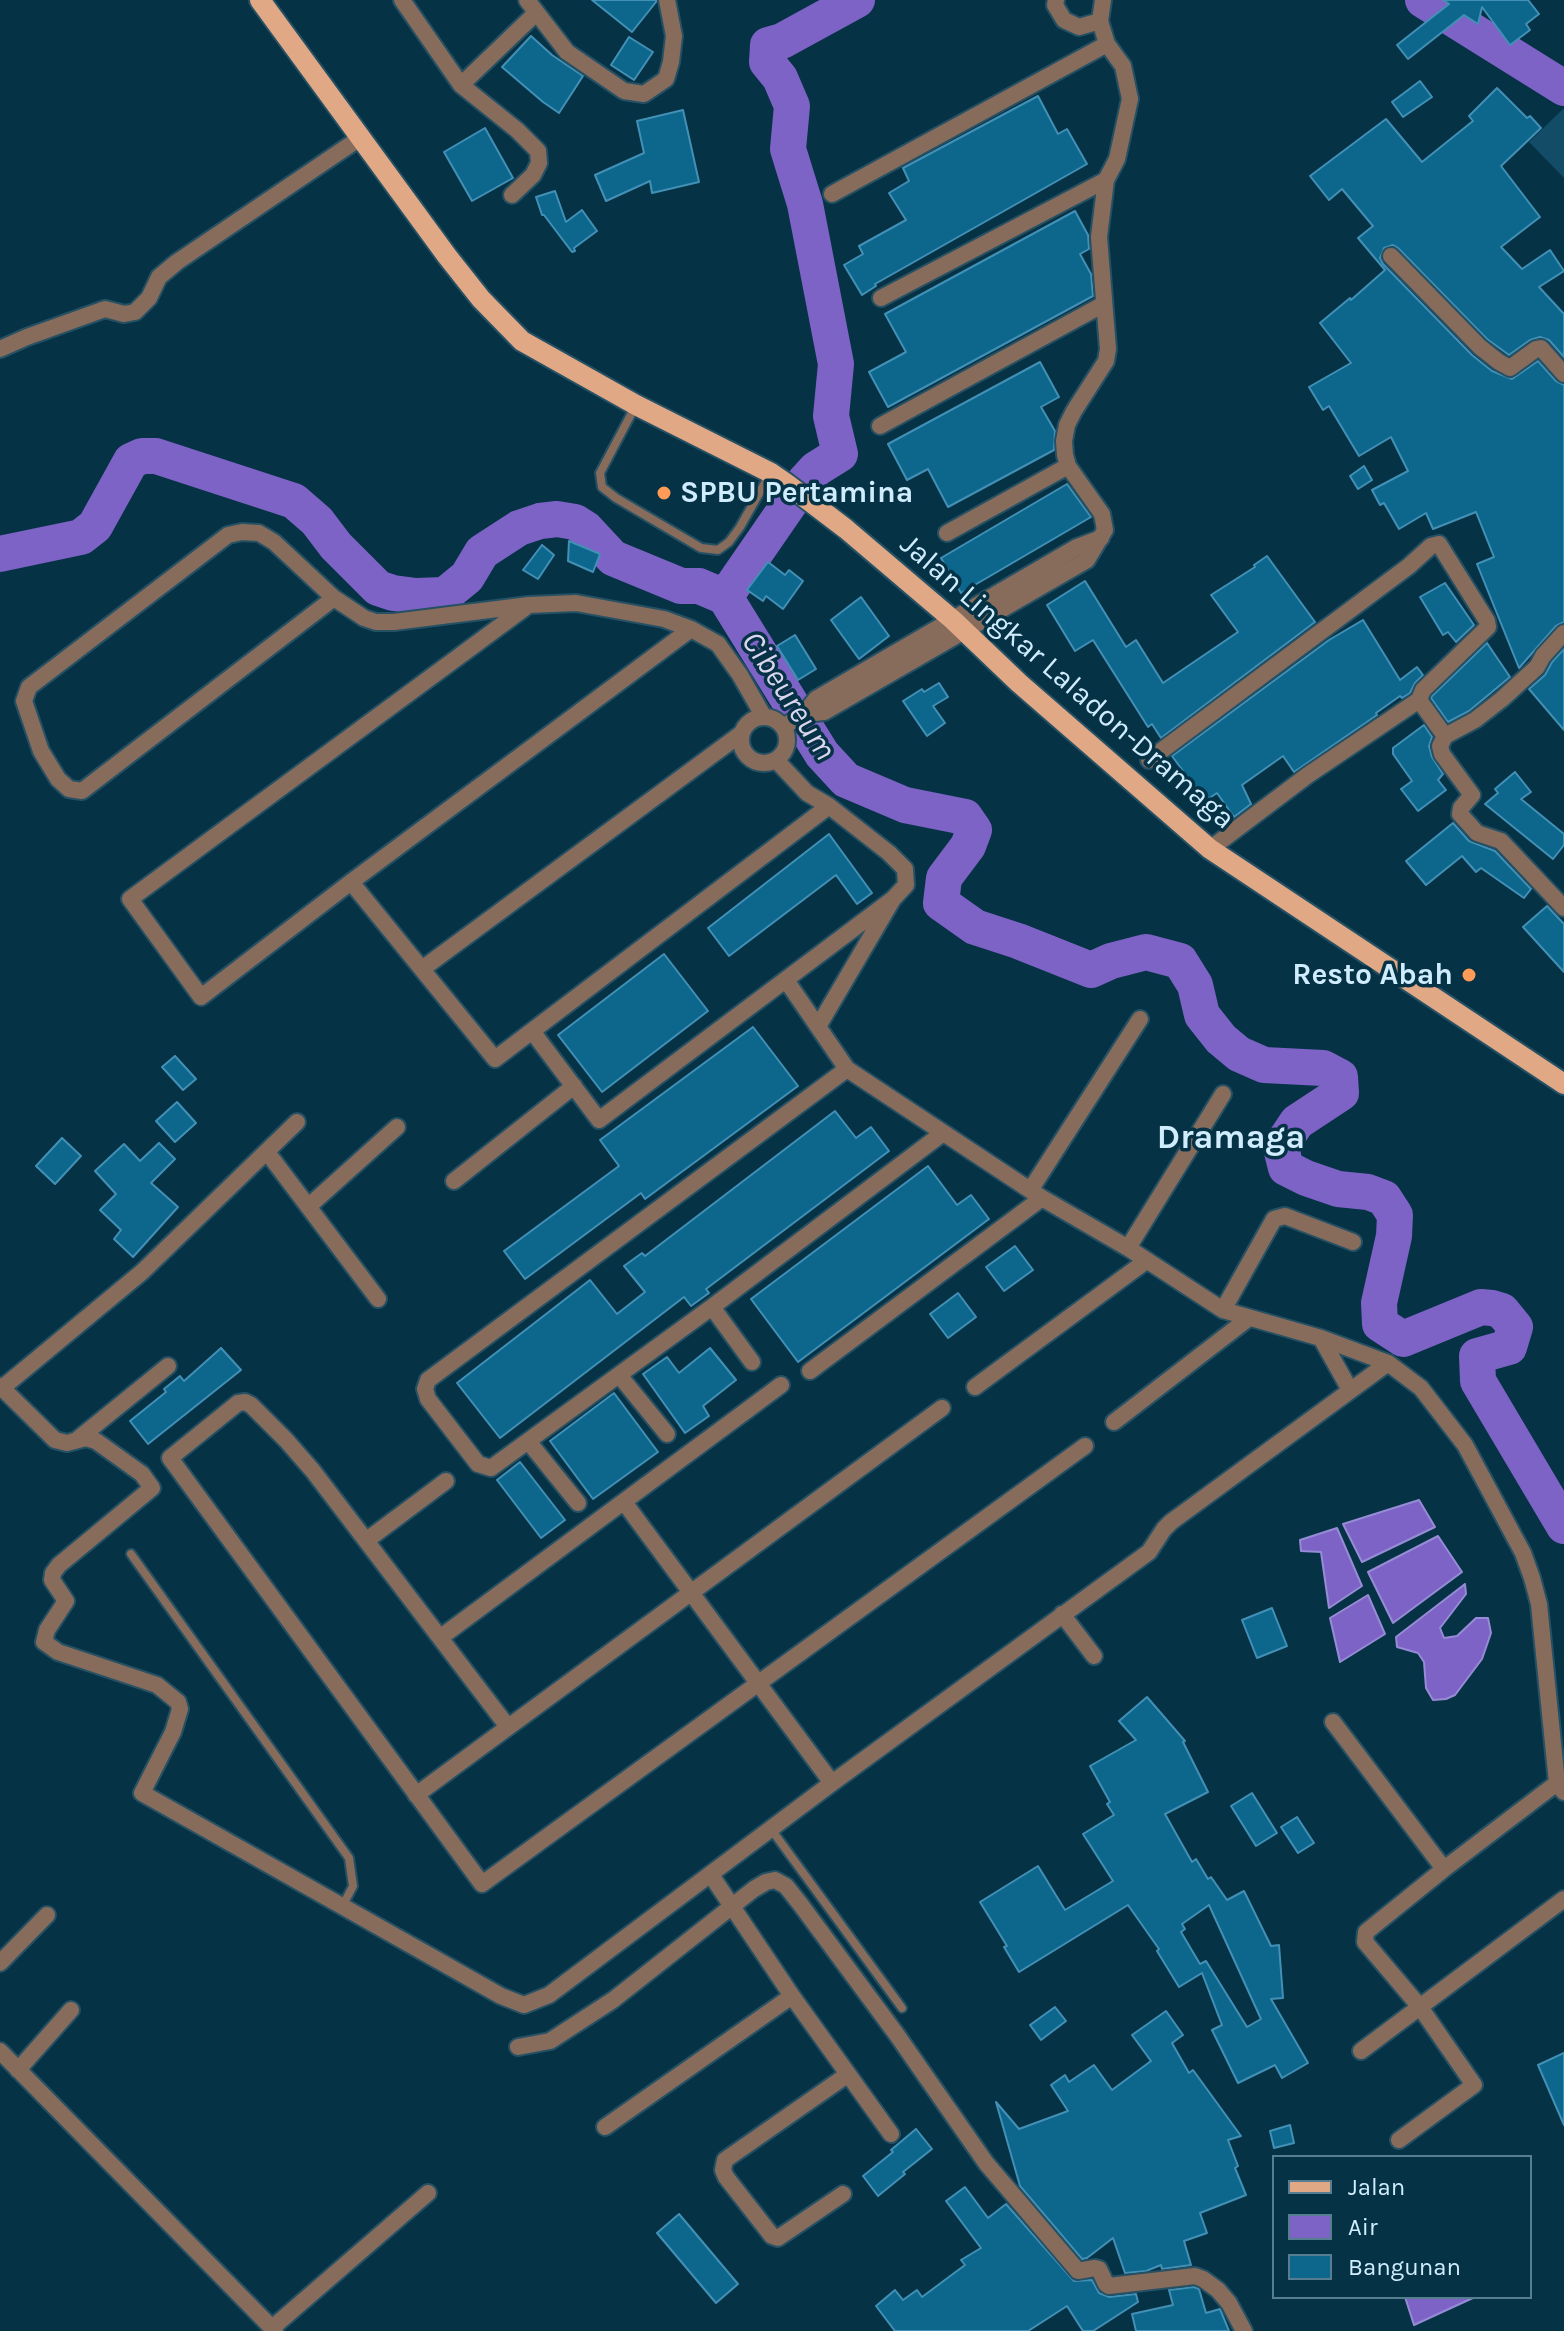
<!DOCTYPE html>
<html>
<head>
<meta charset="utf-8">
<style>
  body { margin:0 }
  #map { position:relative; width:1564px; height:2331px; overflow:hidden; background:#063246; font-family:Karla,sans-serif }
  canvas { display:block }
  .legend { position:absolute; left:1272px; top:2155px; width:260px; height:144px; box-sizing:border-box; background:#063246; border:2px solid #577d90; margin:0; padding:10px 14px; list-style:none; font-size:24px; color:#d0edfe }
  .legend li { display:flex; align-items:center; gap:16px; height:40px }
  .legend b { width:40px; border:2px solid #577d90 }
</style>
</head>
<body>
<div id="map">
<canvas width="1564" height="2331"></canvas>
<ul class="legend">
<li><b style="height:10px;background:#e0a885"></b>Jalan</li>
<li><b style="height:22px;background:#7d63c5"></b>Air</li>
<li><b style="height:22px;background:#0d668b"></b>Bangunan</li>
</ul>
</div>
<script>
const g = document.querySelector('canvas').getContext('2d');
g.lineJoin = 'round';
function fillPath(path, color) {
  g.fillStyle = color;
  g.fill(path, 'evenodd');
}
function poly(rows) {
  const path = new Path2D();
  for (const r of rows) {
    if (r.length === 3) {
      path.moveTo(r[0] + r[2], r[1]);
      path.arc(r[0], r[1], r[2], 0, 2 * Math.PI);
      continue;
    }
    path.moveTo(r[0], r[1]);
    for (let i = 2; i < r.length; i += 2) path.lineTo(r[i], r[i + 1]);
  }
  return path;
}
function trace(path, color, width, dash) {
  g.strokeStyle = color;
  g.lineWidth = width;
  g.lineCap = dash ? 'butt' : 'round';
  g.setLineDash(dash || []);
  g.stroke(path);
}
function label(font, color, halo, rows, align = 'center') {
  g.font = font + ' Karla,sans-serif';
  g.lineWidth = 7;
  g.setLineDash([]);
  g.textBaseline = 'middle';
  g.strokeStyle = halo;
  g.fillStyle = color;
  for (const [text, x, y, turn = 0] of rows) {
    g.save();
    g.translate(x, y);
    g.rotate((+turn || 0) * Math.PI / 180);
    g.textAlign = isNaN(turn) ? turn : align;
    if (halo) g.strokeText(text, 0, 0);
    g.fillText(text, 0, 0);
    g.restore();
  }
}
fillPath(poly([
  [1564,108,1564,178,1529,142]
]), '#124c67');
const water = poly([
  [1419,1500,1435,1527,1362,1562,1343,1524,1419,1500],
  [1337,1528,1362,1586,1329,1608,1321,1552,1301,1551,1300,1540,1337,1528],
  [1438,1536,1462,1572,1393,1623,1368,1572,1438,1536],
  [1465,1584,1466,1594,1440,1628,1444,1638,1457,1636,1476,1618,1488,1618,1491,1633,1482,1659,1455,1695,1446,1699,1433,1700,1426,1688,1424,1662,1418,1653,1397,1647,1396,1637,1465,1584],
  [1368,1595,1385,1634,1340,1662,1330,1618,1368,1595],
  [1405,2297,1475,2297,1414,2325,1405,2297]
]);
fillPath(water, '#7d63c5');
trace(water, '#968cd6', 2);
trace(poly([
  [1423,0,1564,88],
  [0,554,81,537,95,526,131,461,142,456,156,456,294,501,317,521,336,546,378,588,393,593,416,596,445,595,467,577,482,552,519,528,540,521,557,519,575,522,586,529,613,558,681,586,699,586,725,597,822,754,846,780,905,805,965,817,974,830,968,846,944,878,941,903,975,927,1018,941,1091,970,1111,961,1146,952,1180,961,1195,985,1202,1015,1221,1039,1239,1054,1264,1065,1323,1068,1340,1077,1341,1093,1297,1122,1287,1137,1282,1152,1286,1168,1306,1178,1338,1189,1368,1192,1384,1198,1395,1215,1394,1236,1379,1303,1380,1324,1403,1339,1481,1307,1492,1308,1502,1311,1515,1327,1509,1347,1477,1356,1478,1381,1564,1526],
  [725,597,805,481,816,469,840,454,831,416,836,364,805,204,788,149,792,106,780,78,767,62,768,45,782,41,857,0]
]), '#7d63c5', 36);
const building = poly([
  [592,0,656,0,656,2,632,32,592,0],
  [1443,0,1528,0,1539,14,1526,24,1530,30,1510,45,1482,7,1478,24,1464,15,1408,59,1397,45,1449,4,1443,0],
  [531,36,552,55,583,76,559,113,543,102,502,67,531,36],
  [629,37,653,52,634,80,611,65,629,37],
  [1420,81,1432,97,1403,117,1392,102,1420,81],
  [1497,88,1527,118,1530,116,1541,128,1501,166,1540,217,1501,247,1522,269,1550,250,1564,271,1539,287,1564,314,1564,357,1549,340,1540,337,1530,340,1509,355,1487,339,1398,248,1393,245,1384,248,1380,258,1383,264,1472,355,1492,371,1512,379,1538,361,1556,381,1564,385,1564,622,1556,626,1519,668,1477,564,1494,557,1476,512,1433,529,1426,513,1399,529,1384,503,1380,505,1372,490,1408,471,1391,437,1359,456,1329,406,1323,410,1309,387,1351,363,1320,323,1350,298,1351,300,1385,270,1358,238,1373,226,1342,189,1329,200,1310,176,1386,119,1422,162,1473,121,1469,116,1497,88],
  [1038,96,1058,134,1067,129,1087,164,875,284,876,286,862,295,844,265,863,254,859,246,906,220,889,193,909,181,903,168,1038,96],
  [683,110,699,182,652,193,650,181,606,201,595,175,644,153,637,121,683,110],
  [485,128,513,178,472,201,444,152,485,128],
  [555,191,566,222,582,210,597,231,574,248,575,251,572,252,544,215,542,215,536,197,555,191],
  [1075,211,1088,235,1089,249,1080,254,1091,274,1093,296,888,407,869,372,906,352,885,314,1075,211],
  [1040,362,1059,397,1041,407,1055,431,1054,450,948,507,928,469,907,480,888,444,1040,362],
  [1364,466,1372,480,1358,489,1350,476,1364,466],
  [1067,484,1091,517,961,593,941,558,1067,484],
  [569,541,600,554,593,572,568,561,569,541],
  [542,545,554,555,538,579,523,570,542,545],
  [1267,556,1315,622,1161,738,1152,724,1148,727,1093,640,1075,651,1047,605,1085,581,1126,647,1136,640,1163,683,1238,632,1211,595,1255,567,1254,565,1267,556],
  [768,562,785,575,789,570,803,581,783,609,766,596,763,601,747,590,768,562],
  [1445,583,1474,625,1456,642,1448,632,1443,635,1420,597,1445,583],
  [861,597,889,636,859,659,831,620,861,597],
  [1363,620,1400,680,1417,667,1423,675,1415,683,1410,693,1402,698,1400,696,1376,713,1377,715,1294,772,1283,756,1242,785,1251,804,1234,817,1217,793,1205,801,1172,756,1329,640,1363,620],
  [795,635,816,669,798,680,777,646,795,635],
  [1487,643,1510,677,1469,711,1448,722,1431,698,1432,696,1487,643],
  [1564,649,1564,730,1529,689,1545,675,1552,662,1564,649],
  [939,683,948,697,933,706,945,723,927,736,903,701,922,689,924,692,939,683],
  [1424,725,1432,737,1429,746,1432,757,1443,774,1438,780,1446,790,1418,811,1401,789,1412,781,1393,754,1393,748,1424,725],
  [1515,772,1531,792,1521,799,1564,834,1564,845,1553,859,1485,804,1498,793,1495,789,1515,772],
  [1453,823,1469,841,1495,851,1531,889,1524,898,1481,868,1476,872,1462,856,1426,885,1406,861,1453,823],
  [829,834,872,893,857,904,836,875,729,956,708,928,829,834],
  [1547,906,1564,924,1564,972,1523,927,1547,906],
  [664,954,708,1011,602,1092,558,1035,664,954],
  [753,1027,798,1086,645,1199,641,1193,525,1279,504,1251,619,1166,600,1140,753,1027],
  [175,1056,196,1079,183,1090,162,1067,175,1056],
  [177,1102,196,1123,175,1142,156,1121,177,1102],
  [835,1111,856,1138,871,1127,889,1151,706,1289,709,1293,691,1306,684,1297,500,1438,457,1383,590,1280,617,1314,645,1292,624,1266,642,1253,645,1256,835,1111],
  [62,1138,81,1156,55,1184,36,1166,62,1138],
  [159,1143,175,1159,151,1183,178,1207,133,1257,114,1239,121,1230,100,1210,116,1194,95,1171,124,1144,140,1161,159,1143],
  [928,1166,957,1205,971,1195,989,1219,798,1362,751,1299,928,1166],
  [1015,1246,1033,1270,1004,1291,986,1267,1015,1246],
  [958,1293,976,1317,948,1338,930,1314,958,1293],
  [221,1348,241,1370,148,1444,130,1421,166,1392,164,1389,180,1376,184,1381,221,1348],
  [710,1348,736,1380,703,1406,709,1416,685,1433,643,1374,667,1357,679,1373,710,1348],
  [614,1393,658,1452,593,1499,550,1441,614,1393],
  [520,1462,565,1520,541,1538,497,1480,520,1462],
  [1272,1608,1287,1646,1257,1658,1242,1620,1272,1608],
  [1147,1697,1185,1741,1183,1742,1208,1792,1165,1814,1192,1862,1196,1859,1208,1879,1211,1877,1227,1900,1244,1891,1271,1946,1279,1945,1283,1998,1271,1999,1308,2063,1282,2078,1275,2065,1238,2083,1212,2030,1222,2025,1202,1973,1179,1987,1157,1951,1159,1949,1128,1905,1019,1972,1004,1947,1007,1946,980,1902,1038,1866,1065,1910,1113,1881,1083,1834,1114,1815,1107,1804,1110,1802,1090,1766,1136,1740,1119,1721,1147,1697],
  [1209,1905,1261,2019,1247,2027,1206,1961,1200,1964,1181,1932,1185,1929,1182,1924,1209,1905],
  [1252,1793,1277,1833,1256,1846,1231,1806,1252,1793],
  [1297,1817,1314,1843,1298,1853,1281,1827,1297,1817],
  [1055,2007,1066,2021,1041,2040,1030,2025,1055,2007],
  [1166,2011,1183,2035,1172,2043,1189,2073,1193,2070,1241,2136,1228,2140,1238,2166,1235,2168,1246,2195,1200,2213,1207,2233,1184,2241,1191,2265,1162,2269,1161,2265,1146,2271,1125,2273,1113,2238,1087,2258,1082,2259,1020,2186,996,2102,1019,2129,1068,2111,1051,2085,1065,2075,1069,2082,1094,2065,1112,2090,1151,2061,1132,2035,1166,2011],
  [1564,2053,1564,2125,1538,2065,1564,2053],
  [1290,2125,1294,2143,1274,2148,1270,2131,1290,2125],
  [916,2129,932,2149,903,2172,905,2174,878,2196,863,2176,893,2152,891,2150,916,2129],
  [965,2187,988,2218,1006,2204,1074,2281,1092,2280,1099,2293,1109,2297,1136,2294,1138,2302,1093,2331,1083,2331,1067,2306,1028,2331,895,2331,876,2306,895,2290,903,2300,917,2290,922,2297,965,2265,961,2260,981,2248,946,2201,965,2187],
  [679,2214,738,2284,716,2303,657,2233,679,2214],
  [1194,2287,1199,2289,1206,2313,1220,2309,1229,2331,1136,2331,1132,2314,1173,2305,1169,2290,1194,2287]
]);
fillPath(building, '#0d668b');
trace(building, '#4390b6', 2);
const lane = poly([
  [636,405,600,473,602,487,616,498,701,548,718,550,729,542,740,527,770,474],
  [131,1554,349,1858,353,1886,343,1905],
  [771,1829,902,2008]
]);
const street = poly([
  [402,0,461,85,517,130,538,151,539,163,533,175,512,195],
  [527,0,567,52,624,91,644,94,666,79,671,62,674,36,667,0],
  [1056,0,1055,5,1064,20,1079,27,1100,21],
  [461,85,536,13],
  [832,194,1107,44],
  [1391,256,1480,347,1499,362,1510,368,1536,349,1541,348,1564,374],
  [881,298,1106,180],
  [0,349,27,337,105,309,124,314,135,312,149,298,159,277,177,262,360,138],
  [880,426,1104,304],
  [947,533,1068,466],
  [334,598,82,791,69,789,58,779,41,751,24,701,29,687,228,535,242,532,259,533,274,542,334,598,364,618,376,622,394,622,529,605,576,603,664,619,691,629,718,644,740,675,764,717],
  [526,607,130,899,201,997,351,882,691,629],
  [804,714,824,712,1087,560,1105,530,1102,514,1068,466,1065,455,1064,441,1067,425,1074,411,1106,361,1108,349,1099,237,1106,180,1117,159,1130,99,1123,66,1107,44,1100,21,1103,0],
  [764,740,23],
  [783,727,804,714,816,699,1077,547,1101,538],
  [1445,736,1475,720,1502,699,1537,667,1543,656,1564,633],
  [776,760,807,793,829,806,889,853,905,869,906,885,893,899,819,1025],
  [1149,760,1409,566,1431,546,1439,544,1487,621,1488,627,1423,690,1419,700,1445,736,1440,746,1442,754,1472,795,1461,808,1460,814,1477,833,1501,841,1564,908],
  [1210,849,1308,775,1419,700],
  [351,882,495,1059,829,806],
  [422,969,742,733],
  [786,980,847,1069,1042,1198,1128,1248,1223,1310,1321,1338,1388,1363,1421,1388,1465,1445,1523,1553,1532,1578,1539,1604,1557,1783,1564,1792],
  [532,1031,599,1120,893,899],
  [847,1069,428,1380,425,1389,428,1399,478,1464,491,1468,712,1307,943,1133],
  [267,1152,378,1299],
  [454,1181,574,1086],
  [1031,1189,1140,1019],
  [309,1206,397,1127],
  [1128,1248,1223,1094],
  [712,1307,752,1362],
  [1223,1310,1274,1219,1285,1216,1353,1242],
  [1321,1338,1350,1390],
  [810,1371,1042,1198],
  [619,1375,667,1434],
  [0,1386,55,1440,67,1443,86,1438,96,1441,142,1474,152,1488,59,1565,53,1573,52,1580,66,1601,47,1630,44,1642,58,1652,157,1685,178,1702,180,1709,173,1732,142,1793,501,1996,524,2005,549,1995,832,1783,1149,1552,1164,1529,1171,1522,1388,1363],
  [975,1387,1146,1261],
  [2,1388,142,1272,297,1122],
  [1114,1422,1249,1318],
  [78,1439,168,1366],
  [528,1441,578,1503],
  [624,1502,832,1783],
  [367,1540,446,1481],
  [1062,1614,1094,1656],
  [441,1637,781,1385],
  [1333,1722,1444,1869],
  [508,1727,313,1471,286,1440,251,1405,245,1402,238,1403,170,1458,482,1884,1085,1446],
  [416,1795,942,1408],
  [711,1875,792,1996,891,2134],
  [0,1963,47,1915],
  [518,2047,550,2041,613,2000,754,1889,766,1882,775,1880,786,1886,801,1905,897,2035,986,2163,1078,2271,1095,2268,1099,2269,1106,2284,1109,2286,1195,2276,1203,2279,1218,2290,1229,2303,1244,2331],
  [0,2051,275,2331],
  [1361,2051,1564,1899],
  [18,2070,71,2010],
  [605,2127,792,1996],
  [1399,2140,1474,2085,1420,2007,1365,1942,1366,1932,1444,1869,1557,1783],
  [843,2194,778,2238,772,2236,726,2177,723,2170,725,2160,847,2075],
  [272,2328,428,2193]
]);
const primary = poly([
  [260,0,447,256,481,299,522,341,636,405,771,473,787,484,846,529,953,620,1019,683,1210,849,1564,1084]
]);
trace(lane, '#265063', 12);
trace(street, '#265063', 20);
trace(primary, '#265063', 24);
trace(lane, '#876c5b', 8);
trace(street, '#876c5b', 16);
trace(primary, '#e0a885', 20);
for (const [x, y, r, color] of [
  [664,493,8,"#fe9b58"],
  [1469,975,8,"#fe9b58"]
]) {
  const dot = new Path2D();
  dot.arc(x, y, r, 0, 2 * Math.PI);
  g.fillStyle = color;
  g.fill(dot);
  trace(dot, '#063246', 3);
}
label('bold 30px', '#d0edfe', '#063246', [
  ["SPBU Pertamina",680,493],
  ["Resto Abah",1453,975,"right"]
], 'left');
label('30px', '#d0edfe', '#063246', [
  ["Jalan Lingkar Laladon-Dramaga",1067,682,41]
]);
label('italic 32px', '#dbd7f0', '#063246', [
  ["Cibeureum",788,696,57]
]);
label('bold 34px', '#d0edfe', '#063246', [
  ["Dramaga",1231,1138]
]);
</script>
</body>
</html>
